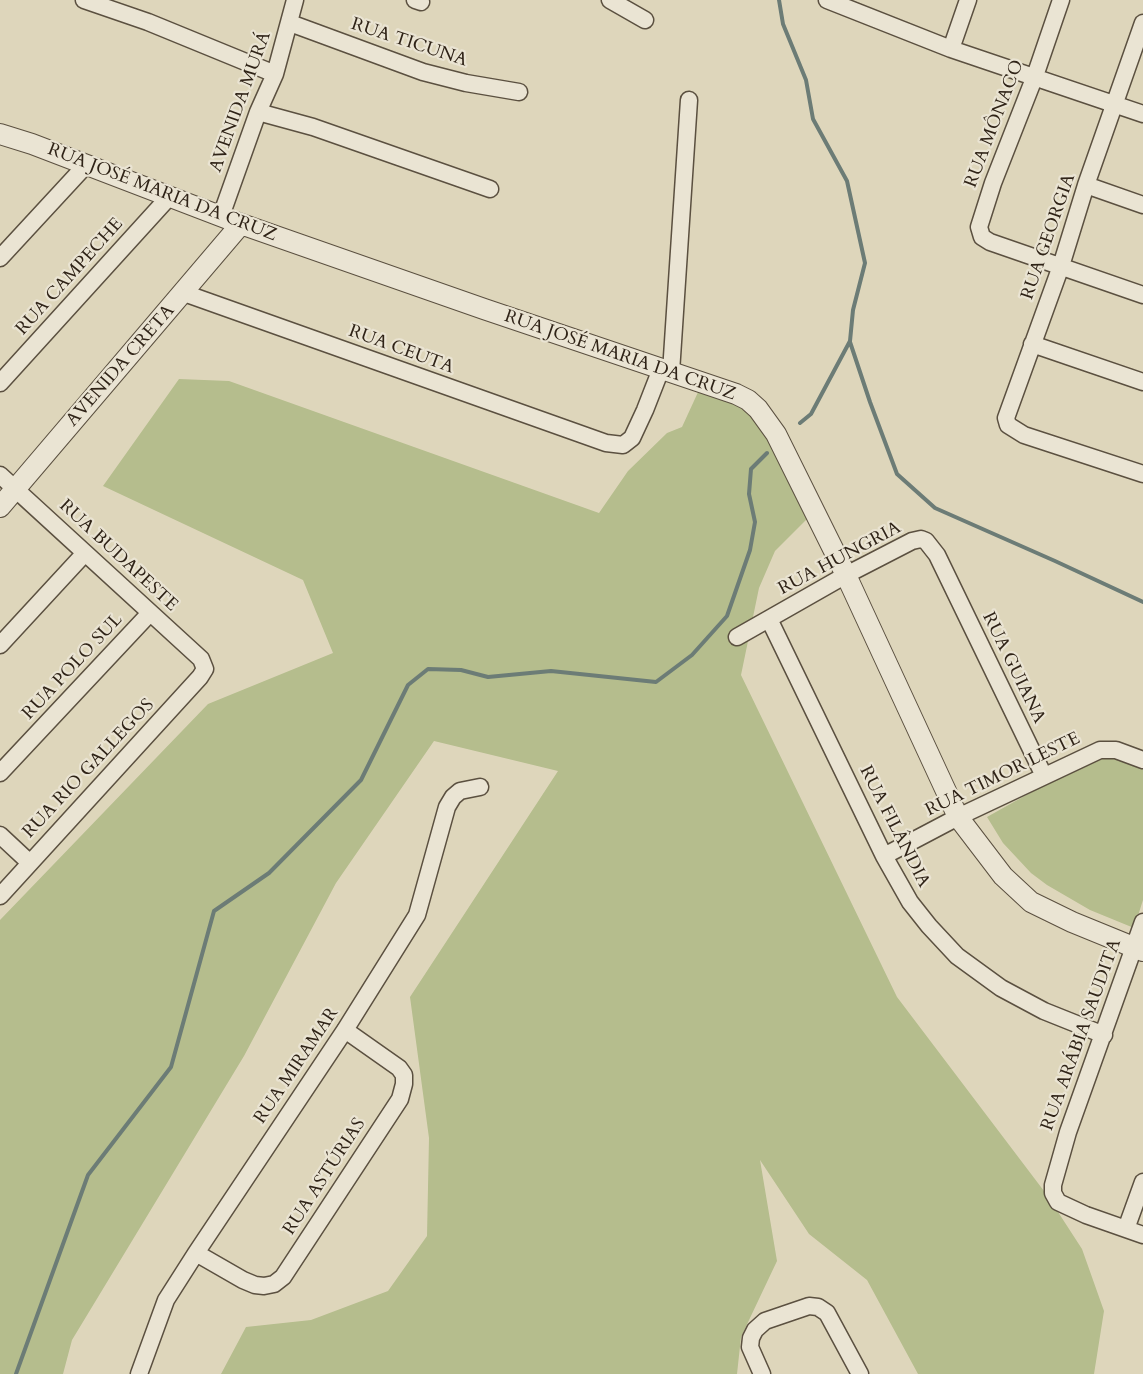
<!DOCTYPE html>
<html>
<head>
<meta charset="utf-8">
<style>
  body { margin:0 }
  canvas { display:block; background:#ded6bb }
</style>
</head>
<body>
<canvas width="1143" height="1374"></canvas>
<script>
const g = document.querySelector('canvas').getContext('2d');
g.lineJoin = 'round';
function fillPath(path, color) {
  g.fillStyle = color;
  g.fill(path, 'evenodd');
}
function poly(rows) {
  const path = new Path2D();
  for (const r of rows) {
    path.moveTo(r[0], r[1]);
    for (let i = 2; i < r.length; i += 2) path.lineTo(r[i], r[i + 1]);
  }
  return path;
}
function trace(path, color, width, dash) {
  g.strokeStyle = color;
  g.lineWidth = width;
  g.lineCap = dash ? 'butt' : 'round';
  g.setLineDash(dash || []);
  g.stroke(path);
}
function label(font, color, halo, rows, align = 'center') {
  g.font = font + ' Cardo,serif';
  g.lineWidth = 4.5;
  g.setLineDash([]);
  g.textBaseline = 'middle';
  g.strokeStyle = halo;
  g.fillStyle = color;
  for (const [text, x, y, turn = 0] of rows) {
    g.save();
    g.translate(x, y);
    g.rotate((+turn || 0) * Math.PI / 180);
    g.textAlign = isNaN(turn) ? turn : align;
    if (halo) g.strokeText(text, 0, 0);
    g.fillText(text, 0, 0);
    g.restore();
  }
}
fillPath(poly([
  [179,379,229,381,599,513,628,471,667,433,682,427,699,390,715,393,755,414,810,516,775,551,759,588,741,675,897,997,1047,1195,1082,1249,1104,1311,1094,1374,918,1374,867,1280,809,1234,760,1160,777,1261,741,1337,737,1374,221,1374,246,1327,311,1320,388,1291,427,1236,429,1138,410,997,558,771,434,741,336,883,244,1056,72,1340,63,1374,0,1374,0,920,208,704,333,653,303,580,103,486],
  [1103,758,1116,759,1143,768,1143,900,1134,928,1090,910,1047,885,1031,873,1003,843,987,817,1037,789]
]), '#b5bd8d');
trace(poly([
  [779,0,783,24,806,80,813,119,847,181,865,263,853,310,850,341,811,414,800,423],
  [850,342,870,402,897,474,935,508,1055,561,1143,602],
  [16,1374,88,1175,171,1067,214,911,269,873,361,780,408,685,428,669,461,670,488,677,551,671,656,682,692,655,727,616,750,550,755,522,749,494,751,469,767,453]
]), '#6c7c76', 4);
const minor = poly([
  [84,0,148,22,275,74],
  [415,0,421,2],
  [610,0,645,20],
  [827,0,951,49,1143,114],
  [1061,0,1035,76,993,183,979,227,982,237,990,242,1143,295],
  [290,23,423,72,466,83,519,92],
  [1143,23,1086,185,1061,266,1006,418,1008,425,1024,435,1143,474],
  [951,49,968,0],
  [258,112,313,127,490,189],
  [1086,185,1143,205],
  [221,216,258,112,275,74,295,0],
  [0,258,86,165],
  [184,293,606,443,623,445,632,438,645,410,661,369],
  [1032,344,1143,382],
  [671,372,689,100],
  [0,383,169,197],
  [0,475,201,659,205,669,200,677,0,896],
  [769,619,884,856,910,902,929,926,957,956,1001,988,1044,1011,1104,1035],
  [737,637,846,575,912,541,921,539,926,541,937,555,1044,776],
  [0,645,85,553],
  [0,773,150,613],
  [0,835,30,863],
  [884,856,958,817,1100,750,1116,750,1143,760],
  [1143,922,1068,1132,1053,1185,1053,1193,1058,1202,1086,1215,1143,1235],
  [1126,1229,1143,1182],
  [196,1253,243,1280,255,1285,264,1286,274,1284,283,1277,400,1099,404,1084,404,1075,399,1068,345,1030],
  [139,1374,166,1300,196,1253,345,1030,417,915,447,807,453,797,460,791,480,787],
  [762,1374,750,1347,751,1338,755,1330,765,1321,809,1306,818,1307,827,1313,860,1374]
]);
const tertiary = poly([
  [0,134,32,144,241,224,484,309,736,394,748,400,758,409,776,434,846,575,958,817,1003,876,1031,902,1072,922,1143,951],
  [0,507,241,224]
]);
trace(minor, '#5b5040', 19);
trace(tertiary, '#5b5040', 22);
trace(minor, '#eae4d3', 16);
trace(tertiary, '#eae4d3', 20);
label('18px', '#2f2317', '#eae4d3', [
  ["RUA TICUNA",409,43,18],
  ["AVENIDA MURÁ",241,102,-70],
  ["RUA MÔNACO",995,124,-69],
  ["RUA JOSÉ MARIA DA CRUZ",162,193,21],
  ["RUA GEORGIA",1049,237,-71],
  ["RUA CAMPECHE",70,277,-48],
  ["RUA CEUTA",401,350,20],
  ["RUA JOSÉ MARIA DA CRUZ",620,356,19],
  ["AVENIDA CRETA",121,366,-49],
  ["RUA BUDAPESTE",118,556,43],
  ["RUA HUNGRIA",840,559,-28],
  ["RUA POLO SUL",73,667,-47],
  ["RUA GUIANA",1013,668,64],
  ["RUA RIO GALLEGOS",89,769,-47],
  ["RUA TIMOR LESTE",1003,775,-26],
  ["RUA FILÂNDIA",894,827,63],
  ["RUA ARÁBIA SAUDITA",1082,1035,-70],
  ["RUA MIRAMAR",297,1066,-56],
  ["RUA ASTÚRIAS",325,1177,-57]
]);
</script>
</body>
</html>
